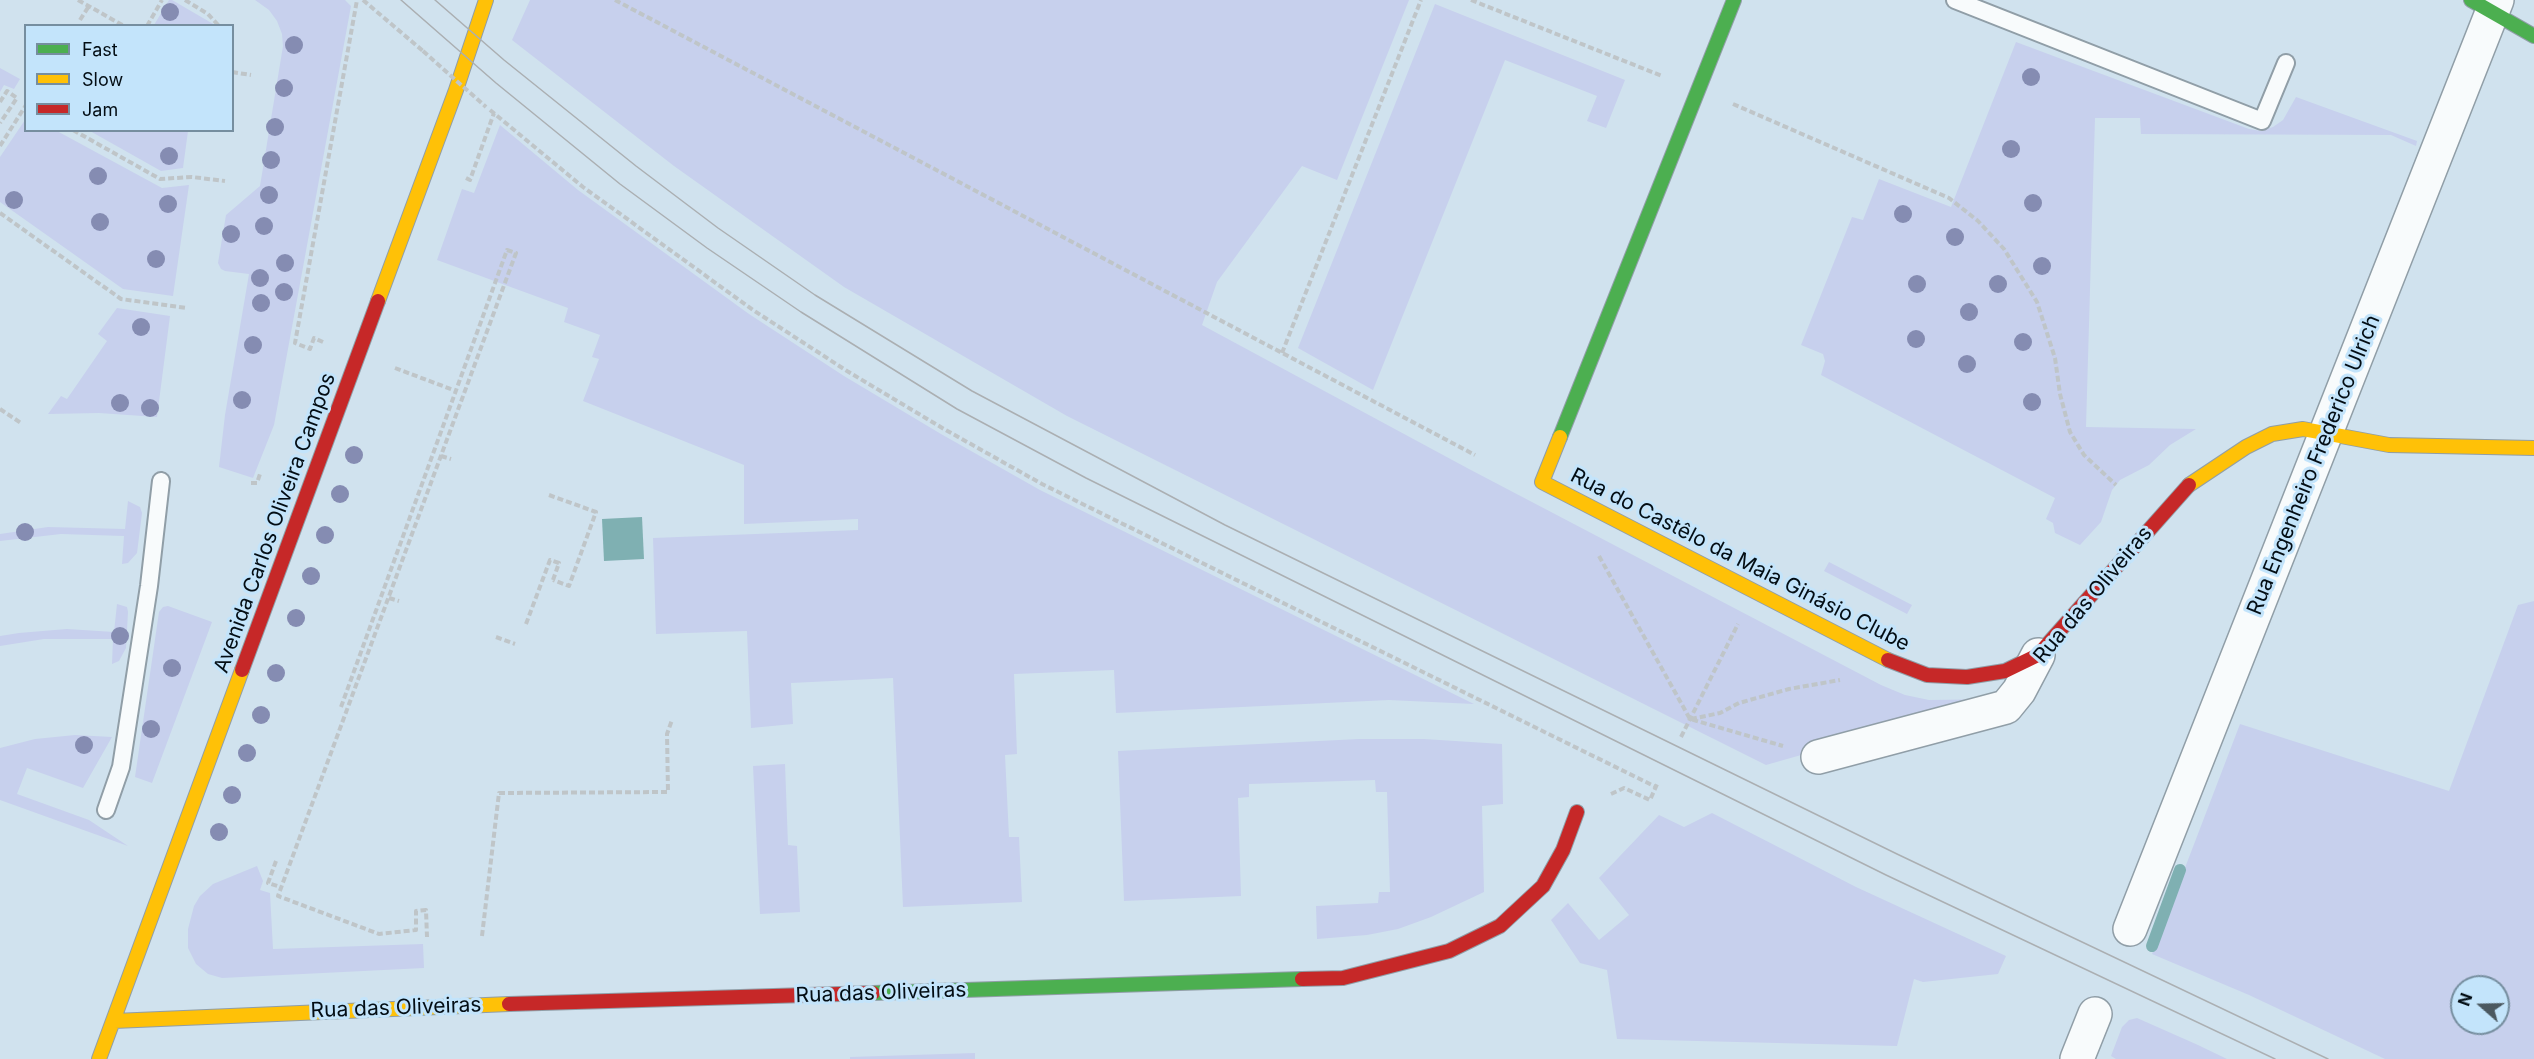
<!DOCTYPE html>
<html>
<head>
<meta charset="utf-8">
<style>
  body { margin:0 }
  #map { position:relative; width:2534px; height:1059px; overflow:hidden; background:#d0e2ee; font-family:Inter,sans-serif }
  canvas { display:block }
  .legend { position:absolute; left:24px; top:24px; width:210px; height:108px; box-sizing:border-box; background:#c3e4fb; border:2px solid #768e9f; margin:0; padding:8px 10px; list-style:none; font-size:18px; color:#030d14 }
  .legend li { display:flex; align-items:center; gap:12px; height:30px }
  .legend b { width:30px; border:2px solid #768e9f }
  .north { position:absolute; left:2450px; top:975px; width:60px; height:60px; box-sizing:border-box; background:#c3e4fb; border:2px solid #768e9f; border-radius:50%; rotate:290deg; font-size:16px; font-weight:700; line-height:24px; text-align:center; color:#030d14 }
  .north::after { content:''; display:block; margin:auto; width:21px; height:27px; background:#4b5860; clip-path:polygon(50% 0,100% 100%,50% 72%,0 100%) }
</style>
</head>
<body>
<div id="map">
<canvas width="2534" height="1059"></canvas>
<ul class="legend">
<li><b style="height:8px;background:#4caf50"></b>Fast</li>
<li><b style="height:8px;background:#ffc107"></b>Slow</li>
<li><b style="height:8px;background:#c62828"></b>Jam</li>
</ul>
<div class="north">N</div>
</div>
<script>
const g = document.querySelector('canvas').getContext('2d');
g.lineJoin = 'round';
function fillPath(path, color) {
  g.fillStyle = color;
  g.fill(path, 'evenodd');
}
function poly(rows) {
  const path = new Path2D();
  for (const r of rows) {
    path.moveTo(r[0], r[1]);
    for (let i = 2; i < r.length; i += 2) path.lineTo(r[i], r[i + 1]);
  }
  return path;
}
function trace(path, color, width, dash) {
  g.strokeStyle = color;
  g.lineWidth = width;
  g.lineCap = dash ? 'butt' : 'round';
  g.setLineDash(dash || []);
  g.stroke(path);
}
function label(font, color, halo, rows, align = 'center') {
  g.font = font + ' Inter,sans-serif';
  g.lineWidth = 6;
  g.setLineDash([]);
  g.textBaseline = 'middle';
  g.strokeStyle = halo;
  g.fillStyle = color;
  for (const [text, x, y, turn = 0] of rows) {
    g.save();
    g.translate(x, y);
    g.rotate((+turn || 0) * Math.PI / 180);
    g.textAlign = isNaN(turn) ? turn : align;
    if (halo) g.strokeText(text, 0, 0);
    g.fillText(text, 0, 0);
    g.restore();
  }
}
fillPath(poly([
  [169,0,172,0,215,25,154,25],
  [255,0,345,0,351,6,274,425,253,478,219,467,225,415,249,274,225,271,221,269,218,263,226,215,260,186,283,46,282,34,277,21,269,10],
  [530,0,1409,0,1337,180,1302,166,1217,282,1202,325,1469,469,1881,685,1905,695,1929,700,1998,699,1766,765,1067,416,844,287,674,166,512,40],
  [1435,4,1625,80,1606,128,1587,121,1597,96,1505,60,1373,390,1298,348],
  [2016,42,2249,129,2261,131,2273,127,2283,120,2296,97,2417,141,2416,146,2391,135,2141,134,2140,118,2095,118,2086,427,2196,429,2170,445,2149,465,2120,480,2112,490,2101,522,2080,545,2055,533,2053,523,2046,519,2055,498,1821,375,1825,361,1823,354,1801,345,1852,217,1863,220,1879,179,1951,207],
  [0,68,20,79,14,89,4,85,0,92],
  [25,120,26,130,57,131,162,188,189,185,173,296,123,289,0,202,0,157],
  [500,125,578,190,749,314,844,376,941,434,1040,490,1474,704,1389,700,1116,713,1114,670,1014,674,1017,754,1005,755,1009,837,1019,837,1022,902,903,907,893,678,791,683,793,724,751,728,747,631,656,634,653,538,858,530,858,519,744,524,744,465,583,401,599,359,592,357,600,335,564,322,568,308,437,260,462,189,474,193],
  [90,131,188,131,183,168,161,171],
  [117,308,170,316,157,417,99,413,48,414,61,396,67,399,107,341,98,334],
  [128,501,140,507,142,513,137,553,128,563,122,564,124,536,61,534,0,541,0,534,48,527,125,529],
  [1829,562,1912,605,1907,614,1824,571],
  [2534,601,2534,1059,2385,1059,2249,995,2152,954,2240,724,2449,791,2518,605],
  [2462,987,2498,987,2498,1023,2462,1023],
  [117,604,127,607,128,612,126,648,119,661,112,664,113,639,44,639,0,646,0,636,19,633,67,629,114,632],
  [168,606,212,622,152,783,135,777,159,612,163,607],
  [75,735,112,737,83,788,27,768,17,794,89,820,128,846,0,800,0,748,35,739],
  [1359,739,1424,739,1502,744,1503,804,1482,806,1484,892,1431,917,1398,929,1367,935,1317,939,1316,906,1378,903,1379,892,1390,892,1387,792,1376,792,1375,780,1249,784,1249,797,1238,798,1241,896,1124,901,1118,751],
  [785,764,788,845,797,846,800,912,760,914,753,766],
  [1712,813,1856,887,2006,956,1998,974,1923,982,1914,979,1897,1046,1617,1039,1607,970,1580,963,1551,920,1568,903,1599,940,1629,915,1599,878,1659,815,1684,827],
  [257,866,263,881,260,890,270,893,273,949,423,944,424,968,222,978,208,974,196,964,188,948,188,929,194,906,200,896,213,884],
  [2137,1018,2198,1045,2227,1059,2116,1059,2111,1056,2122,1027,2129,1020],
  [975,1053,975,1059,850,1059,850,1057]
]), '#c7d0ed');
fillPath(poly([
  [642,517,644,559,604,561,602,519]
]), '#7fb0b2');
trace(poly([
  [2152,946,2180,870]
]), '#7fb0b2', 12);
const lane = poly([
  [1955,0,2262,121,2286,63],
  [106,810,121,767,149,586,161,481]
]);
const street = poly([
  [1818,757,2006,707,2019,691,2038,655],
  [2130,929,2497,0],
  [2077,1059,2095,1014]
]);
const fast = poly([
  [2471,0,2534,36],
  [1560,437,1734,0],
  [873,993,1302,979]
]);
const slow = poly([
  [378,301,456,90,486,0],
  [1560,437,1542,482,1888,660],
  [2189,485,2246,447,2272,434,2303,429,2389,445,2534,448],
  [114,1021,509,1004],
  [99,1059,242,670]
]);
const jam = poly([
  [1888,660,1927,675,1967,677,2005,671,2038,655,2189,485],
  [242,670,378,301],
  [1302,979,1343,978,1449,951,1500,926,1543,886,1563,850,1577,812],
  [509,1004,873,993]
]);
trace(lane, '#909ea7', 20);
trace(street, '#909ea7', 36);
trace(fast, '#909ea7', 16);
trace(slow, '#909ea7', 16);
trace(jam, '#909ea7', 16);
trace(poly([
  [78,0,124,26],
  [185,0,208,14,219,26],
  [363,0,423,51],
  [615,0,1475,455],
  [1471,0,1662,76],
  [80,20,89,6],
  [147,26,162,0],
  [232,72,251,75],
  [0,102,7,91,17,98,0,123],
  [1733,104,1949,198,1978,221,2004,249,2037,302,2055,358,2060,394,2070,432,2084,455,2116,485],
  [490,110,583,187,753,310,847,371,944,429,1042,484,1656,787],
  [73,130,160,179,192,177,225,181],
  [0,146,26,105],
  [466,178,470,180,494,113],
  [0,213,121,299,187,308],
  [323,342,314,338,310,349,295,343,357,0],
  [1282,353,1421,0],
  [395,368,456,391],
  [0,409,21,423],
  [441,456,451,459],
  [251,483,257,483,260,474],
  [549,495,596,512,569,586,553,580],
  [1599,556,1690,719,1783,746],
  [389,598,399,601],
  [526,624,550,560,559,563,553,580],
  [496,637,515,644],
  [341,707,507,250,516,253,278,896,379,934,416,930,416,911,426,910,427,937],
  [1691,719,1720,713,1739,703,1789,689,1840,680],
  [1681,737,1738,624],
  [1611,794,1624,788,1650,800,1658,782],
  [276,861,268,883,281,887],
  [482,936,499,793,668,792,667,734,672,720]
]), '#bfc5c8', 4, [6, 3]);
trace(lane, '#f8fbfc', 16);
trace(street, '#f8fbfc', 33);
trace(fast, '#4caf50', 14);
trace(slow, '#ffc107', 14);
trace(jam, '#c62828', 14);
trace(poly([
  [401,0,496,83,620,184,707,248,801,312,957,409,1086,478,1666,766,1886,875,2275,1059],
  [435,0,504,60,636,166,718,228,815,295,972,391,1225,525,1897,854,2328,1059]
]), '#abafb2', 1.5);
trace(poly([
  [423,51,486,107]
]), '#bfc5c8', 4, [6, 3]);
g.fillStyle = '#858cb2';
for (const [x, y] of [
  [170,12],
  [294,45],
  [2031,77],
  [284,88],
  [275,127],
  [2011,149],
  [169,156],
  [271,160],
  [98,176],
  [269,195],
  [14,200],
  [2033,203],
  [168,204],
  [1903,214],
  [100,222],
  [264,226],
  [231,234],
  [1955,237],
  [156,259],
  [285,263],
  [2042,266],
  [260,278],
  [1917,284],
  [1998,284],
  [284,292],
  [261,303],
  [1969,312],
  [141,327],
  [1916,339],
  [2023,342],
  [253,345],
  [1967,364],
  [242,400],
  [2032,402],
  [120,403],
  [150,408],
  [354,455],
  [340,494],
  [25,532],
  [325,535],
  [311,576],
  [296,618],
  [120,636],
  [172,668],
  [276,673],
  [261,715],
  [151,729],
  [84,745],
  [247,753],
  [232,795],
  [219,832]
]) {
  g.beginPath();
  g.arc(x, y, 9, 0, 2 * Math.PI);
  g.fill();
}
label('21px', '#030d14', '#c3e4fb', [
  ["Rua Engenheiro Frederico Ulrich",2314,465,-68],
  ["Avenida Carlos Oliveira Campos",275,523,-70],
  ["Rua do Castêlo da Maia Ginásio Clube",1740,560,27],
  ["Rua das Oliveiras",2093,595,-50],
  ["Rua das Oliveiras",881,993,-2],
  ["Rua das Oliveiras",396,1008,-2]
]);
</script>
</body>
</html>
